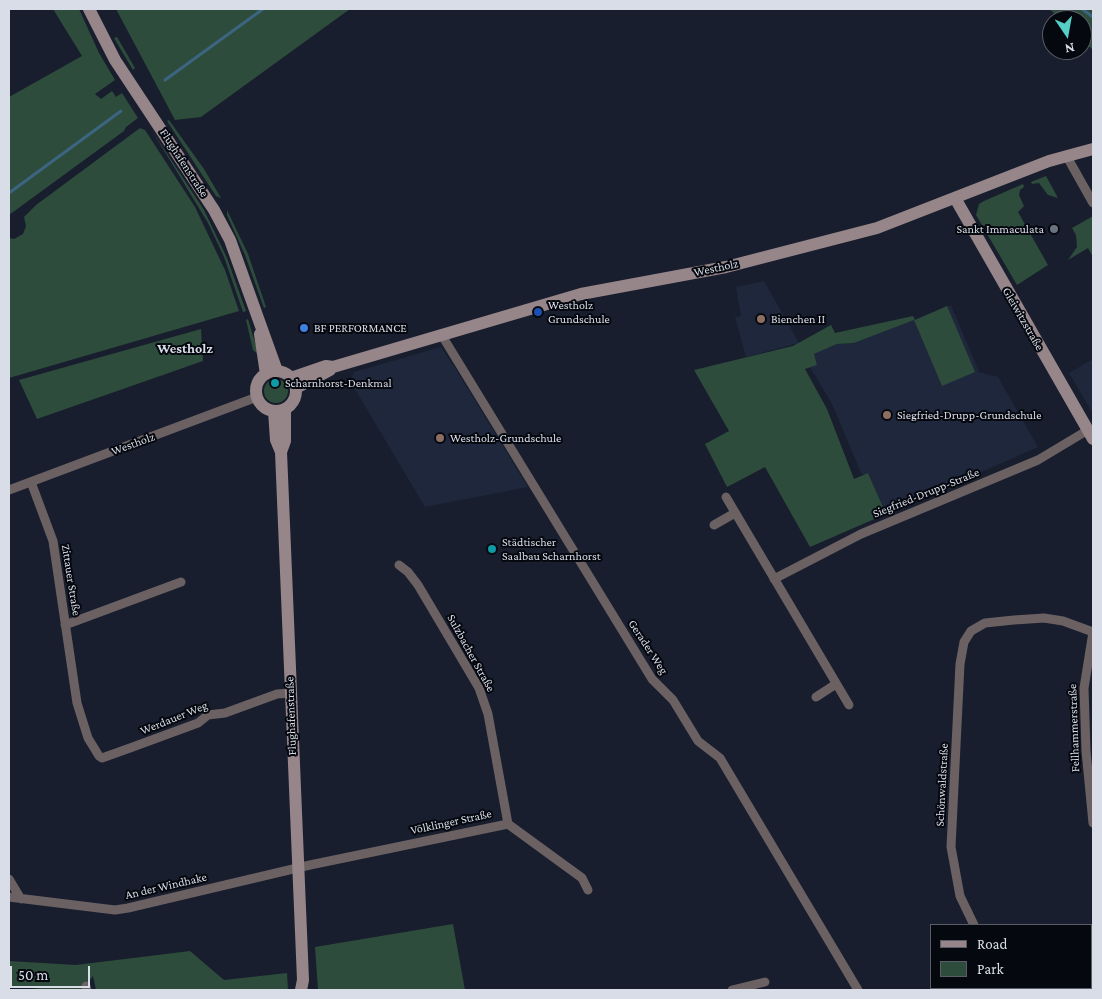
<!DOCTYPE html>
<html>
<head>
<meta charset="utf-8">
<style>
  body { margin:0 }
  #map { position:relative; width:1102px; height:999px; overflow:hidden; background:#181e2d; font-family:"Crimson Pro",serif }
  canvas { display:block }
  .frame { position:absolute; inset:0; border:10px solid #d8dde7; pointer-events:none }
  .legend { position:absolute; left:930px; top:924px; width:162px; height:65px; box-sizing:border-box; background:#06080f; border:1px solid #5a5d65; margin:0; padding:6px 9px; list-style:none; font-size:15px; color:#d8dde7 }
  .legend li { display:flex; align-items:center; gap:10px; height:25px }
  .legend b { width:25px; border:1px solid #5a5d65 }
  .north { position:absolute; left:1042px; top:10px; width:50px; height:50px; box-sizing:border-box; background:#06080f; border:1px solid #5a5d65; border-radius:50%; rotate:168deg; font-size:14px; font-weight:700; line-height:20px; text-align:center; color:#d8dde7 }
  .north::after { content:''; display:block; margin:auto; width:18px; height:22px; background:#55cec6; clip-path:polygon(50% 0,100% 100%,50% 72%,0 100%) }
  .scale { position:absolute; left:10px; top:966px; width:80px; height:22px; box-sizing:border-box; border:2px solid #d8dde7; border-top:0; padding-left:6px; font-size:15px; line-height:18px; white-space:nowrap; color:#d8dde7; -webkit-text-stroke:4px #06080f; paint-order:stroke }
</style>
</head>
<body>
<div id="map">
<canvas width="1102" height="999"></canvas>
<div class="frame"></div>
<ul class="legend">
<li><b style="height:6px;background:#978689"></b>Road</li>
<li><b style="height:14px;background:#2d4c3b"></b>Park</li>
</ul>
<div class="north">N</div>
<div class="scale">50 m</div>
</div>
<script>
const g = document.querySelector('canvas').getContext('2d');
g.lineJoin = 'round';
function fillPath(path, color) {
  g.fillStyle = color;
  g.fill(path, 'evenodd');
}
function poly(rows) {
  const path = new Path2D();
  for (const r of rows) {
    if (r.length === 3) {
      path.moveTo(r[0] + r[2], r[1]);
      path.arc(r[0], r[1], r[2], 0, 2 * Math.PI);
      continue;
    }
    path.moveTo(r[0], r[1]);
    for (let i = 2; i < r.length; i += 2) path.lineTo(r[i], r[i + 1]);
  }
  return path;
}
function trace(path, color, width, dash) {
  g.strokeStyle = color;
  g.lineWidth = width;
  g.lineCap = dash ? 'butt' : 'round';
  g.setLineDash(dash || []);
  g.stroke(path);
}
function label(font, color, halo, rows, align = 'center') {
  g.font = font + ' "Crimson Pro",serif';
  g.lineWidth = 4;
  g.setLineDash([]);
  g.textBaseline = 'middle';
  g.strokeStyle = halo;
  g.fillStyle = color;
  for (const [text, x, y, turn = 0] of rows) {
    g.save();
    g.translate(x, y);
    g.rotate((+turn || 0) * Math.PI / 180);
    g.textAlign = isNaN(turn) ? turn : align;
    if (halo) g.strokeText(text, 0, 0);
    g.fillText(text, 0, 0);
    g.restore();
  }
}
fillPath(poly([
  [764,281,799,343,746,357,735,317,741,316,736,287],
  [951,305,979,372,998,377,1038,447,886,514,868,473,862,475,832,404,810,367,817,364,813,354,837,344,854,343],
  [441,347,457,371,528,487,425,507,350,381,354,372],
  [1093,359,1093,414,1069,373]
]), '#1e273b');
fillPath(poly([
  [53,9,79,9,99,53,115,80,95,94,101,99,112,91,116,97,122,93,138,118,126,127,124,131,9,215,9,97,82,56],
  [116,9,350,9,201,117,175,120],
  [1049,9,1093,9,1093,50,1082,39,1082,20,1062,20],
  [117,37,135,68,133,70,114,38],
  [169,120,204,169,221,198,216,196,167,121],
  [140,128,145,130,195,207,225,270,239,311,9,378,9,238,14,239,23,234,26,226,24,217,36,205],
  [151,129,204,210,227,258,246,311,243,312,224,257,208,223],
  [1046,176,1058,198,1048,195,1039,183,1032,184,1031,182],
  [1023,184,1024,187,1020,190,1019,195,1024,206,1018,212,1048,265,1017,285,976,215,979,204,984,201],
  [227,210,248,254,266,307,264,308,245,255,227,215],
  [1093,216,1093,257,1088,248,1068,260,1077,247,1076,235,1072,228],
  [947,306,975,372,942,386,914,320,854,343,837,344,814,354,817,365,805,369,827,409,854,479,868,473,886,514,810,547,765,467,727,487,705,444,729,431,694,370,793,346,831,325,835,333,913,316,915,320],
  [248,319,253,336,259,355,253,350,246,320],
  [201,329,203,361,37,419,19,380],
  [276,391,12],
  [453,924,465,990,318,990,315,947],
  [190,951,224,980,287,973,288,990,96,990,93,976,82,990,52,990,9,986,9,961,76,965]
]), '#2d4c3b');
trace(poly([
  [1082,9,1093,17],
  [165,80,263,9],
  [9,193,121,111]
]), '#3b6580', 3);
trace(poly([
  [1066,155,1093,203],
  [441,334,652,679,673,700,698,741,720,758,858,990],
  [31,482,53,541,77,703,88,738,99,756,102,758,130,748,198,723,208,715,225,713,277,694,290,693],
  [9,490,257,397],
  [726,497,849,705],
  [714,525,735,513],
  [399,565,408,572,418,585,479,688,488,714,508,824],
  [774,579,861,534,1038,460,1088,430],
  [65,625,181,582],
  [1093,632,1084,688,1086,751,1093,823],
  [816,697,836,684],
  [9,879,21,899],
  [9,897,115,910,128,908,310,865,508,824,582,878,588,890],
  [974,925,960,896,951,847,960,664,964,642,971,631,985,623,1014,620,1044,618,1063,621,1093,632],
  [1091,954,1093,953],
  [86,986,87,990],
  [732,990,765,982],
  [1014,990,1014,988]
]), '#6b6162', 9);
trace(poly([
  [89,9,115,60,214,210,230,240,277,371],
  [955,198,1093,439],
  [260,334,266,374],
  [276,391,20],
  [291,378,326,366,333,367,581,294,726,267,877,228,1049,161,1093,149],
  [296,388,330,370],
  [274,411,276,440,281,452,303,980,301,990],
  [281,452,285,441,285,409]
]), '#978689', 12);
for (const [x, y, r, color] of [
  [1054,229,5,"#6b7280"],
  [538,312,5,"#1a4fb4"],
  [761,319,5,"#8d6e63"],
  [304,328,5,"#3f7fe0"],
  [275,383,5,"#0f9aa8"],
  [887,415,5,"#8d6e63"],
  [440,438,5,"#8d6e63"],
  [492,549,5,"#0f9aa8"]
]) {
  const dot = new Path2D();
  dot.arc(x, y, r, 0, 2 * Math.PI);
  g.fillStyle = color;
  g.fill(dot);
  trace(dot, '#06080f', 2);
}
label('12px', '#d8dde7', '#06080f', [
  ["Flughafenstraße",184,163,57],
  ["Westholz",716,268,-12],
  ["Gleiwitzstraße",1023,319,60],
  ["Westholz",133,444,-20],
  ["Siegfried-Drupp-Straße",926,493,-22],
  ["Zittauer Straße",71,580,81],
  ["Gerader Weg",648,647,57],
  ["Sulzbacher Straße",471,653,61],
  ["Flughafenstraße",291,716,-92],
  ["Werdauer Weg",174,718,-22],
  ["Fellhammerstraße",1074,728,-92],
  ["Schönwaldstraße",942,785,-87],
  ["Völklinger Straße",451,822,-12],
  ["An der Windhake",166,886,-13]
]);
label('12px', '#d8dde7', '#06080f', [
  ["Sankt Immaculata",1044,229,"right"],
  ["Westholz",548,305],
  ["Grundschule",548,319],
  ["Bienchen II",771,319],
  ["BF PERFORMANCE",314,328],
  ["Scharnhorst-Denkmal",285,383],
  ["Siegfried-Drupp-Grundschule",897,415],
  ["Westholz-Grundschule",450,438],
  ["Städtischer",502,542],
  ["Saalbau Scharnhorst",502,556]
], 'left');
label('bold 14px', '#d8dde7', '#06080f', [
  ["Westholz",185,349]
]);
</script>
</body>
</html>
